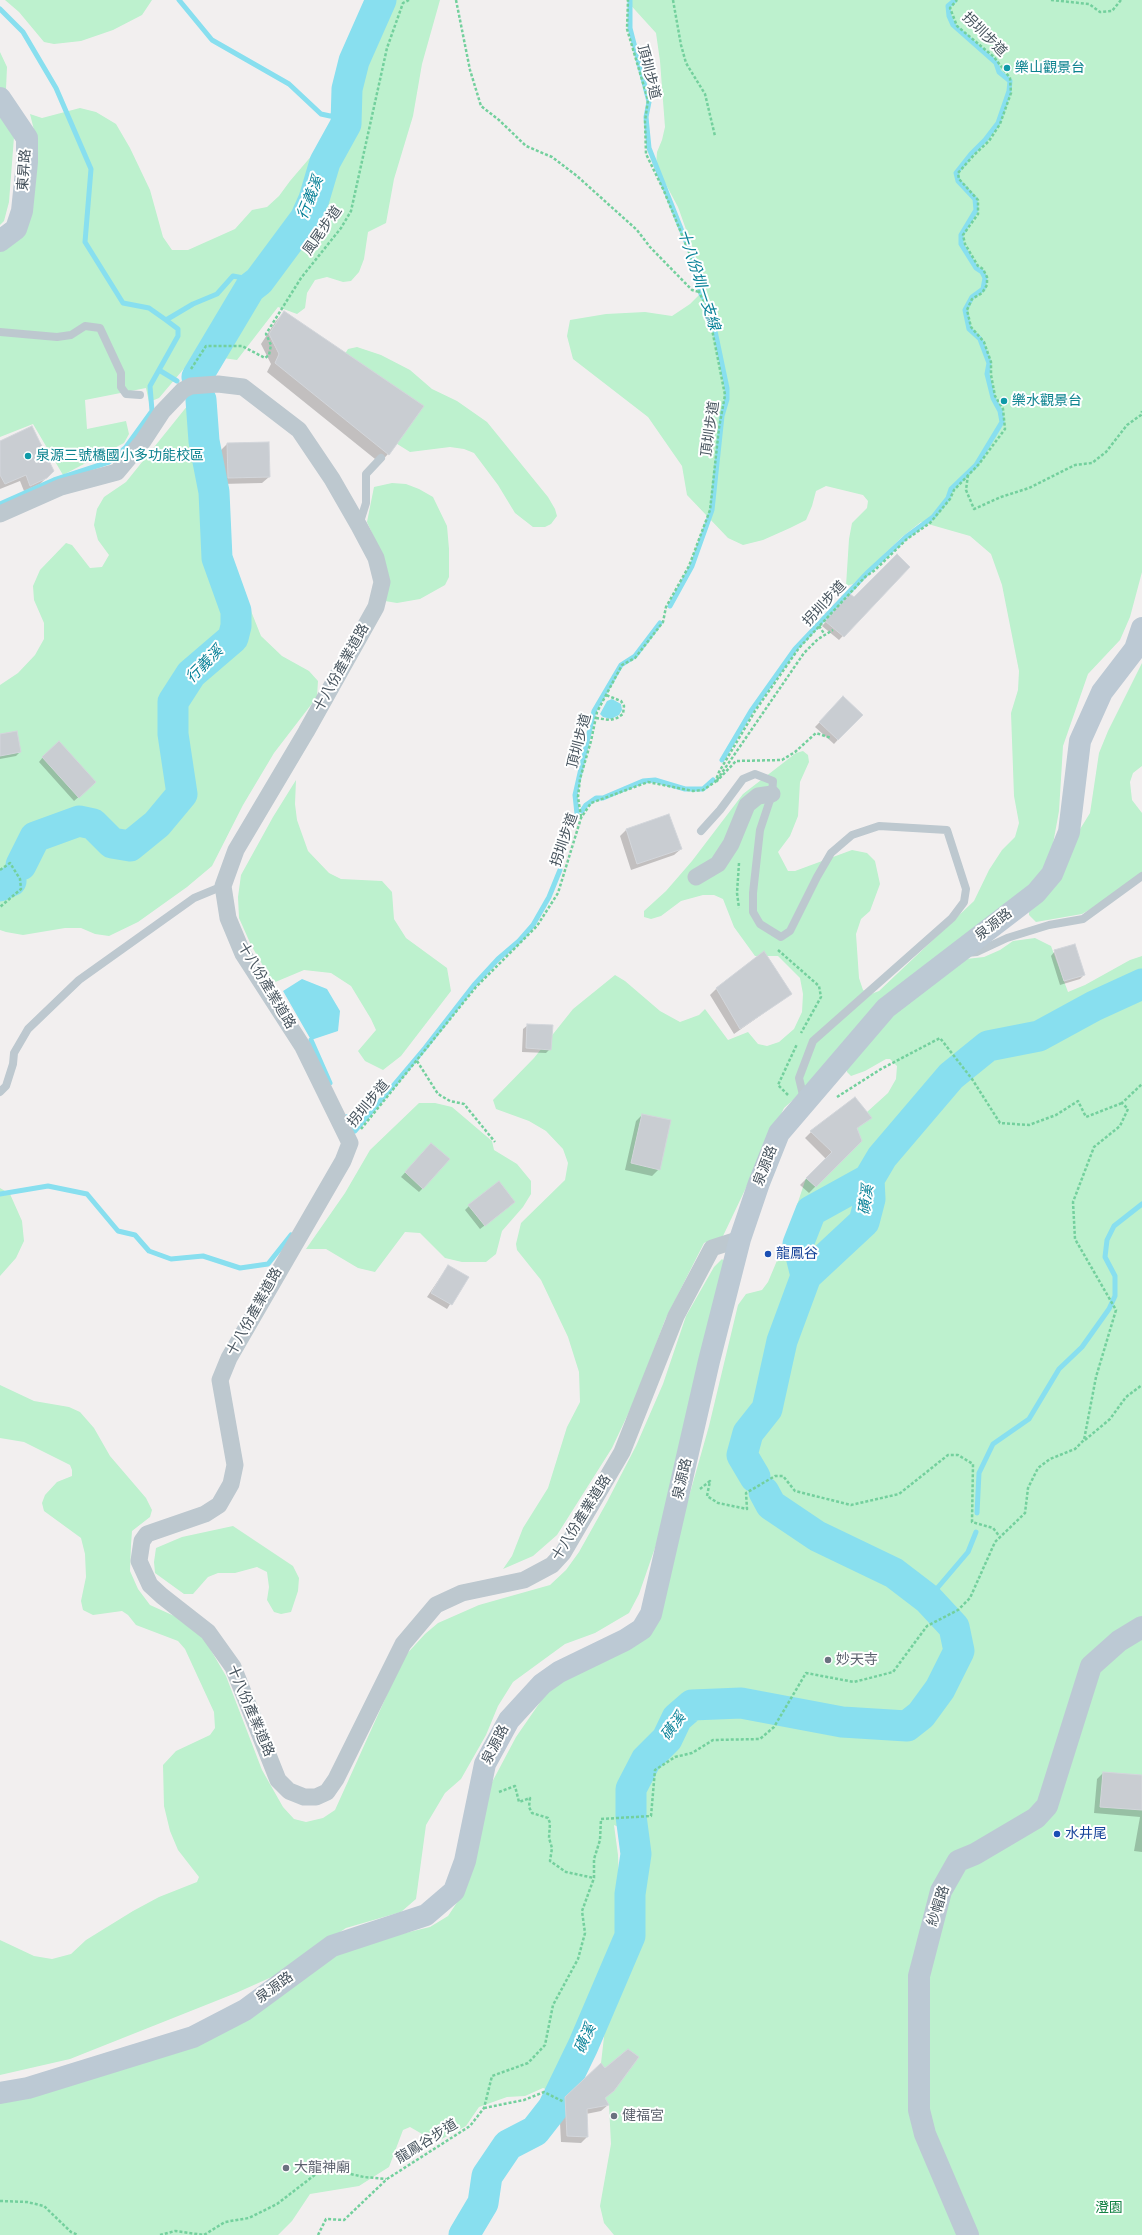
<!DOCTYPE html>
<html>
<head>
<meta charset="utf-8">
<style>
  body { margin:0 }
  canvas { display:block; background:#f2efef }
</style>
</head>
<body>
<canvas width="1142" height="2235"></canvas>
<script>
const g = document.querySelector('canvas').getContext('2d');
g.lineJoin = 'round';
function fillPath(path, color) {
  g.fillStyle = color;
  g.fill(path, 'evenodd');
}
function poly(rows) {
  const path = new Path2D();
  for (const r of rows) {
    path.moveTo(r[0], r[1]);
    for (let i = 2; i < r.length; i += 2) path.lineTo(r[i], r[i + 1]);
  }
  return path;
}
function trace(path, color, width, dash) {
  g.strokeStyle = color;
  g.lineWidth = width;
  g.lineCap = dash ? 'butt' : 'round';
  g.setLineDash(dash || []);
  g.stroke(path);
}
function label(font, color, halo, rows, align = 'center') {
  g.font = font + ' Poppins,"Noto Sans TC",sans-serif';
  g.lineWidth = 4;
  g.setLineDash([]);
  g.textBaseline = 'middle';
  g.strokeStyle = halo;
  g.fillStyle = color;
  for (const [text, x, y, turn = 0] of rows) {
    g.save();
    g.translate(x, y);
    g.rotate((+turn || 0) * Math.PI / 180);
    g.textAlign = isNaN(turn) ? turn : align;
    if (halo) g.strokeText(text, 0, 0);
    g.fillText(text, 0, 0);
    g.restore();
  }
}
fillPath(poly([
  [5,0,152,0,142,15,113,30,81,41,54,44,44,42,19,12],
  [383,0,440,0,422,64,413,116,394,179,386,223,368,232,364,259,359,272,351,281,343,282,327,277,315,280,307,293,305,308,297,314,278,307,237,360,223,358,187,365,159,398,149,402,146,388,85,400,87,429,126,421,129,434,124,443,63,475,33,424,0,437,0,247,35,134,30,114,42,118,80,108,96,112,116,124,130,148,150,190,163,237,172,250,188,250,235,229,252,210,267,207,279,196,290,181,331,133,351,106],
  [626,0,1142,0,1142,572,1130,617,1120,640,1088,674,1063,746,1059,811,1053,844,1044,869,1028,891,784,1108,723,1236,704,1243,665,1320,637,1395,612,1448,557,1535,533,1556,503,1569,512,1556,523,1528,548,1488,567,1427,580,1402,579,1372,568,1337,541,1280,517,1250,516,1244,521,1223,565,1180,568,1163,563,1149,546,1131,529,1121,496,1109,493,1100,534,1058,573,1009,615,975,625,981,660,1011,680,1022,699,1015,705,1009,728,1040,748,1032,758,1044,767,1046,779,1042,794,1029,802,1012,803,994,800,978,778,956,755,956,734,927,723,899,714,895,703,895,681,901,661,916,651,919,644,917,644,911,666,891,692,861,743,794,796,753,803,751,808,755,809,762,800,782,798,816,790,836,778,852,788,871,795,871,852,850,867,853,875,861,880,884,870,911,861,919,856,934,859,978,863,990,871,994,879,991,974,901,989,870,1002,850,1015,837,1019,823,1014,796,1011,713,1018,690,1019,671,1002,585,991,554,970,536,921,522,902,537,853,584,846,586,849,539,852,523,867,508,868,501,863,495,826,486,816,491,812,506,806,520,790,528,763,540,743,545,728,538,687,495,682,466,648,417,573,359,567,336,570,320,606,314,645,312,672,316,690,304,704,290,698,263,678,207,656,166,657,152,662,140,665,127,660,61,656,33],
  [0,52,7,67,6,89,14,137,9,202,4,221,0,225],
  [357,347,381,355,410,370,432,389,457,401,487,422,548,497,555,509,557,516,551,524,545,527,533,527,515,513,498,485,474,453,464,449,450,447,410,452,386,437,343,357,348,349],
  [208,399,214,409,211,429,230,519,231,561,261,636,282,656,309,671,318,681,317,697,274,753,243,805,212,866,187,887,138,922,109,936,95,934,81,928,65,928,23,935,6,932,0,930,0,685,18,673,35,655,44,639,44,623,34,600,33,586,40,570,66,543,72,545,90,568,102,567,109,555,98,540,94,525,97,509,104,497,126,482,188,405],
  [392,483,406,484,419,489,433,497,447,526,449,549,449,577,445,585,420,599,397,603,385,601,382,555,367,522,374,487],
  [1142,663,1142,766,1133,773,1130,782,1132,800,1142,813,1142,872,1094,907,1082,914,1036,922,1029,915,1029,912,1090,813,1099,753,1108,731],
  [296,780,295,804,297,820,308,851,329,873,341,879,382,881,392,892,394,919,406,938,447,968,451,991,401,1056,383,1070,365,1061,358,1051,376,1030,371,1019,351,986,331,973,304,970,273,983,251,945,239,918,238,897,241,875,273,817],
  [1035,938,1051,946,1068,992,1085,985,1130,960,1142,956,1142,2235,614,2235,604,2223,600,2206,611,2144,609,2105,605,2098,614,2091,639,2057,628,2049,605,2068,601,2063,607,2011,630,1957,634,1925,633,1859,627,1831,614,1825,618,1855,621,1936,614,1963,602,1991,580,2023,560,2059,556,2093,543,2088,525,2096,507,2097,479,2107,466,2126,436,2142,410,2127,403,2130,389,2167,359,2186,310,2194,292,2221,278,2235,0,2235,0,2101,143,2062,338,1954,380,1939,430,1927,448,1916,460,1898,490,1786,516,1737,543,1698,559,1680,652,1627,709,1426,738,1305,746,1294,762,1290,768,1282,784,1244,806,1178,816,1187,862,1141,857,1128,871,1118,867,1112,888,1093,896,1079,897,1066,890,1059,886,1059,865,1071,851,1076,847,1072,847,1065,886,1021,966,959,984,957,1000,950,1013,941],
  [419,1103,435,1103,452,1107,492,1141,494,1150,517,1164,531,1181,531,1194,523,1207,502,1231,496,1254,486,1262,462,1262,445,1258,420,1233,405,1232,375,1272,358,1268,326,1249,306,1249,345,1193,370,1150],
  [0,1188,10,1194,22,1221,24,1241,16,1258,0,1276],
  [722,1259,727,1264,657,1542,639,1594,629,1613,595,1633,565,1644,513,1682,498,1706,486,1735,461,1779,445,1793,426,1825,416,1899,401,1912,346,1928,274,1976,236,1993,70,2059,0,2075,0,1940,34,1956,52,1959,71,1954,86,1940,133,1911,159,1897,197,1882,199,1877,178,1850,170,1831,164,1806,163,1765,176,1751,210,1735,215,1728,214,1712,185,1649,178,1641,136,1625,128,1615,122,1611,93,1615,83,1610,81,1601,86,1577,85,1554,81,1538,44,1511,42,1503,45,1495,57,1482,72,1476,72,1470,70,1465,24,1442,0,1438,0,1385,34,1401,69,1407,80,1412,94,1428,110,1456,146,1498,152,1510,150,1517,132,1531,131,1545,130,1571,138,1589,150,1605,181,1619,202,1635,226,1676,262,1770,283,1807,294,1819,306,1822,323,1818,335,1810,404,1657,425,1634,438,1623,479,1605,550,1585,566,1570,579,1552,607,1502,636,1446,663,1384,686,1316,714,1267],
  [233,1526,293,1566,299,1578,298,1591,291,1612,281,1614,274,1612,267,1600,269,1587,267,1572,257,1567,235,1573,218,1573,208,1577,193,1594,184,1594,155,1573,154,1562,156,1548,182,1537]
]), '#bdf1ce');
fillPath(poly([
  [612,699,621,704,622,710,619,715,611,719,603,717,600,714,607,701],
  [302,979,327,989,340,1011,338,1031,311,1040,283,991]
]), '#88dfef');
fillPath(poly([
  [284,312,388,454,380,463,267,372,271,364,261,344,276,321],
  [0,441,47,477,40,484,24,491,20,481,0,489],
  [268,443,269,477,262,483,222,484,221,450,227,444],
  [908,567,839,640,822,626,846,599,854,598],
  [843,698,861,715,834,744,815,727],
  [0,735,20,752,16,756,0,759],
  [43,757,91,786,74,801,39,762],
  [668,815,681,849,674,855,631,870,620,836,626,830],
  [1055,951,1084,975,1080,979,1060,985,1051,956],
  [717,988,791,994,734,1034,710,995],
  [528,1025,550,1049,546,1053,522,1052,523,1029],
  [642,1115,659,1169,652,1176,625,1170,636,1121],
  [870,1118,856,1129,861,1140,809,1193,800,1185,826,1159,805,1138,811,1132],
  [427,1148,423,1188,419,1192,401,1177],
  [469,1206,510,1206,480,1229,465,1210],
  [448,1266,467,1278,447,1309,427,1297],
  [1103,1773,1142,1776,1142,1852,1134,1851,1140,1817,1094,1813,1097,1779],
  [605,2069,613,2090,604,2099,608,2105,601,2111,586,2114,587,2137,581,2143,561,2142,559,2104]
]), '#0003');
trace(poly([
  [179,0,212,40,289,84,321,114,330,116,345,114],
  [630,0,630,28,649,102,646,117,649,148,691,254,701,294,710,307,727,388,727,399,722,416,712,510,692,566,670,606],
  [0,9,23,32,56,88,91,169,85,242,123,303,149,308,166,320],
  [159,370,177,381],
  [0,504,54,480,109,462,126,447,152,411,150,386,178,336,178,329,166,320,193,304,217,294,233,276,259,281],
  [722,760,751,711,795,649,868,572,906,537,933,517,948,498,951,489,976,465,1002,422,1000,411,993,398,987,374,989,363,980,339,969,329,965,310,972,297,983,289,985,278,982,272,976,268,961,244,961,235,976,210,975,199,958,181,956,173,971,154,985,140,998,123,1009,91,1010,81,999,72,996,63,953,25,949,16,948,6,955,0],
  [582,811,586,805,596,798,603,798,643,781,655,780,685,789,703,789,713,780],
  [577,814,575,795,594,711,621,665,635,656,660,623],
  [311,1040,330,1083],
  [346,1117,355,1131,425,1048,474,985,498,959,519,941,533,925,549,897,560,870],
  [0,1194,48,1186,87,1194,118,1231,135,1235,149,1251,171,1259,203,1256,240,1268,268,1264,291,1235],
  [977,1513,979,1473,993,1444,1029,1419,1059,1369,1082,1347,1109,1309,1115,1296,1115,1276,1105,1257,1107,1240,1114,1226,1142,1204],
  [928,1599,968,1552,976,1532]
]), '#88dfef', 5);
trace(poly([
  [197,377,250,288,259,281,305,219,314,199,325,162,346,124,347,89,354,61,381,0],
  [21,865,35,837,79,821,93,824,112,843,130,846,157,824,182,794,173,734,173,702,191,674,233,638,236,626,236,611,217,558,214,492,204,441,201,400],
  [0,886,11,881],
  [806,1276,798,1244,811,1211,869,1179],
  [755,1477,742,1455,748,1433,767,1409,782,1341,806,1276,864,1222,870,1199,869,1179,882,1157,951,1076,988,1046,1039,1036,1094,1006,1142,984],
  [464,2235,483,2203,487,2176,508,2145,535,2131,553,2108,583,2046,630,1936,630,1894,636,1854,631,1816,631,1789,646,1760,667,1739,677,1718,692,1705,741,1703,842,1722,907,1726,921,1715,940,1689,959,1651,954,1627,928,1599,894,1573,817,1536,771,1505,764,1492]
]), '#88dfef', 31);
const building = poly([
  [284,311,424,406,389,455,275,363,279,354,269,334,284,311],
  [32,426,54,471,47,478,30,486,26,475,5,484,0,475,0,441,32,426],
  [269,442,270,477,228,478,227,443,269,442],
  [897,554,910,567,844,637,825,621,850,594,854,597,897,554],
  [843,696,863,715,838,740,819,722,843,696],
  [17,731,21,752,0,756,0,734,17,731],
  [59,741,96,782,79,798,42,757,59,741],
  [669,814,682,849,637,864,626,829,669,814],
  [1075,944,1085,975,1064,981,1054,950,1075,944],
  [764,951,792,994,740,1029,716,988,764,951],
  [527,1024,553,1025,551,1050,526,1048,527,1024],
  [855,1097,872,1118,857,1128,862,1141,816,1187,806,1178,832,1152,810,1131,855,1097],
  [642,1114,671,1120,660,1170,631,1163,642,1114],
  [431,1143,450,1159,423,1189,405,1172,431,1143],
  [499,1181,515,1202,485,1226,468,1205,499,1181],
  [448,1265,469,1277,452,1305,431,1293,448,1265],
  [1103,1772,1142,1775,1142,1810,1100,1807,1103,1772],
  [628,2049,639,2057,614,2091,605,2098,609,2105,587,2109,588,2137,567,2136,565,2097,601,2063,605,2068,628,2049]
]);
fillPath(building, '#c9cdd2');
trace(building, '#d3d6db', 1);
trace(poly([
  [456,0,470,70,481,106,499,120,526,146,552,157,577,176,637,230,650,247,692,290,699,292],
  [673,0,681,45,686,63,705,94,715,136],
  [1051,0,1089,4,1100,12,1112,11,1121,0],
  [191,369,206,346,242,346,265,358,269,355,271,345,266,334,301,278,341,228,351,211,387,48,403,3,409,0],
  [968,475,966,490,974,509,1001,497,1029,488,1075,465,1092,463,1106,452,1127,425,1141,415,1142,411],
  [819,626,825,635],
  [596,718,610,720,617,718,623,714,624,706,621,701,606,695],
  [717,780,804,653,818,639,833,630],
  [716,782,736,761,782,760,795,752,816,733,831,738],
  [581,817,578,797,580,779,591,741,597,712,622,665,635,658,663,622,666,607,689,566,710,510,719,428,725,395,708,309,699,292,689,252,664,191,646,154,645,121,648,100,627,29,628,0],
  [739,863,737,893,739,908],
  [0,870,10,863,20,879,21,889,0,907],
  [778,950,819,986,821,997,801,1033],
  [417,1061,438,1094,450,1101,464,1104,495,1142],
  [788,1095,778,1085,797,1044],
  [837,1097,881,1069,940,1038,972,1079,1000,1123,1029,1125,1056,1115,1078,1101,1086,1117,1122,1103],
  [361,1129,476,987,537,926,558,893,581,818,591,803,648,782,693,791,703,790,715,782,719,772,755,711,799,648,865,577,875,570,907,539,930,523,950,499,954,490,979,464,1005,429,1003,409,995,396,991,375,991,362,984,342,971,327,967,310,972,299,982,293,987,285,987,277,983,269,978,266,965,244,963,235,978,214,978,200,959,179,958,173,974,155,989,141,1000,124,1011,93,1010,78,994,57,957,26,950,8,957,0],
  [1085,1440,1110,1419,1126,1397,1142,1385],
  [700,1489,710,1481,707,1496,718,1503,747,1509,746,1493,775,1476,783,1476,795,1491,851,1505,899,1494,948,1455,958,1455,973,1464,972,1522,993,1528,1000,1537],
  [499,1792,515,1786,519,1802,530,1798,529,1807,532,1813,548,1818,550,1823,549,1838,552,1848,550,1861,566,1872,594,1878],
  [484,2108,524,2100,544,2092,564,2102],
  [0,2201,27,2202,44,2206,71,2232,78,2235],
  [160,2235,175,2231,204,2235,225,2222,249,2218,277,2204,316,2174,333,2170,364,2177,386,2179],
  [318,2235,326,2219,344,2220,387,2179,470,2126,484,2108,492,2076,528,2063,545,2045,553,2005,578,1959,585,1933,582,1911,594,1878,594,1859,600,1840,601,1819,651,1816,655,1770,675,1757,692,1753,713,1740,760,1739,774,1727,806,1673,854,1682,893,1672,927,1626,958,1610,970,1598,995,1542,1025,1513,1028,1488,1038,1468,1050,1459,1075,1449,1084,1440,1096,1377,1116,1310,1075,1239,1073,1202,1094,1147,1120,1126,1128,1109,1122,1103,1142,1084]
]), '#73d09d', 2.5, [3, 2]);
trace(poly([
  [0,332,57,337,71,335,85,326,100,328,121,373,121,387,126,394,140,395],
  [359,525,366,503,366,474,381,458],
  [701,831,720,810,743,779,755,774,773,781,772,794,760,830,753,893,753,912,760,924,781,937,790,931,817,877,831,853,852,835,879,826,947,830,966,889,964,902,952,918,813,1041,799,1078,804,1099],
  [967,953,977,952,1007,938,1049,925,1083,919,1142,876],
  [0,1092,6,1086,13,1064,14,1053,28,1029,79,980,194,898,223,886]
]), '#bdc8cf', 8);
trace(poly([
  [0,514,61,487,117,472,143,441,162,412,183,390,191,386,218,384,243,387,299,430,332,479,359,526,376,558,382,582,376,607,306,732,236,850,223,886,228,918,243,954,303,1047,350,1143,343,1161,229,1358,220,1380,235,1465,231,1484,219,1505,205,1514,147,1534,142,1541,139,1561,150,1585,162,1596,208,1632,233,1667,278,1780,289,1791,304,1797,316,1797,327,1792,336,1779,403,1644,436,1605,462,1593,524,1580,552,1565,563,1553,622,1452,676,1316,712,1248,740,1239],
  [696,877,718,864,731,844,747,805,758,796,772,794]
]), '#bdc8cf', 17);
trace(poly([
  [0,98,27,138,27,162,22,211,16,229,0,241],
  [0,2093,28,2088,193,2037,245,2010,332,1946,426,1915,454,1891,465,1861,485,1764,509,1720,542,1684,559,1672,625,1640,642,1629,651,1614,709,1361,740,1239,759,1183,779,1133,886,1008,1036,893,1052,874,1069,832,1080,741,1102,692,1135,649,1142,628],
  [968,2235,925,2134,919,2110,919,1976,941,1891,958,1861,975,1854,1036,1818,1047,1806,1091,1666,1119,1641,1142,1627]
]), '#bcc9d4', 22);
for (const [x, y, r, color] of [
  [1007,68,4,"#0f9aa8"],
  [1004,401,4,"#0f9aa8"],
  [28,456,4,"#0f9aa8"],
  [768,1254,4,"#1a4fb4"],
  [828,1660,4,"#6b7280"],
  [1057,1834,4,"#1a4fb4"],
  [614,2116,4,"#6b7280"],
  [286,2168,4,"#6b7280"]
]) {
  const dot = new Path2D();
  dot.arc(x, y, r, 0, 2 * Math.PI);
  g.fillStyle = color;
  g.fill(dot);
  trace(dot, '#fff', 1.5);
}
label('14px', '#47545e', '#fff', [
  ["拐圳步道",984,35,45],
  ["頂圳步道",648,72,76],
  ["東昇路",25,170,-86],
  ["風尾步道",323,231,-55],
  ["頂圳步道",711,429,-82],
  ["拐圳步道",825,604,-47],
  ["十八份產業道路",342,668,-61],
  ["頂圳步道",580,741,-75],
  ["拐圳步道",565,840,-71],
  ["泉源路",994,925,-38],
  ["十八份產業道路",266,986,59],
  ["拐圳步道",369,1104,-50],
  ["泉源路",766,1166,-69],
  ["十八份產業道路",255,1312,-61],
  ["泉源路",683,1479,-77],
  ["十八份產業道路",582,1518,-58],
  ["十八份產業道路",250,1711,67],
  ["泉源路",496,1745,-63],
  ["紗帽路",939,1906,-72],
  ["泉源路",275,1988,-36],
  ["龍鳳谷步道",427,2142,-32]
]);
label('14px', '#0d838f', '#fff', [
  ["樂山觀景台",1015,68],
  ["樂水觀景台",1012,401],
  ["泉源三號橋國小多功能校區",36,456]
], 'left');
label('14px', '#164399', '#fff', [
  ["龍鳳谷",776,1254],
  ["水井尾",1065,1834]
], 'left');
label('14px', '#5b616d', '#fff', [
  ["妙天寺",836,1660],
  ["健福宮",622,2116],
  ["大龍神廟",294,2168]
], 'left');
label('14px', '#148245', '#fff', [
  ["澄園",1109,2208]
]);
label('italic 15px', '#098298', '#fff', [
  ["行義溪",311,198,-68],
  ["十八份圳一支線",698,280,72],
  ["行義溪",205,665,-45],
  ["磺溪",867,1200,-82],
  ["磺溪",674,1727,-53],
  ["磺溪",586,2039,-66]
]);
</script>
</body>
</html>
